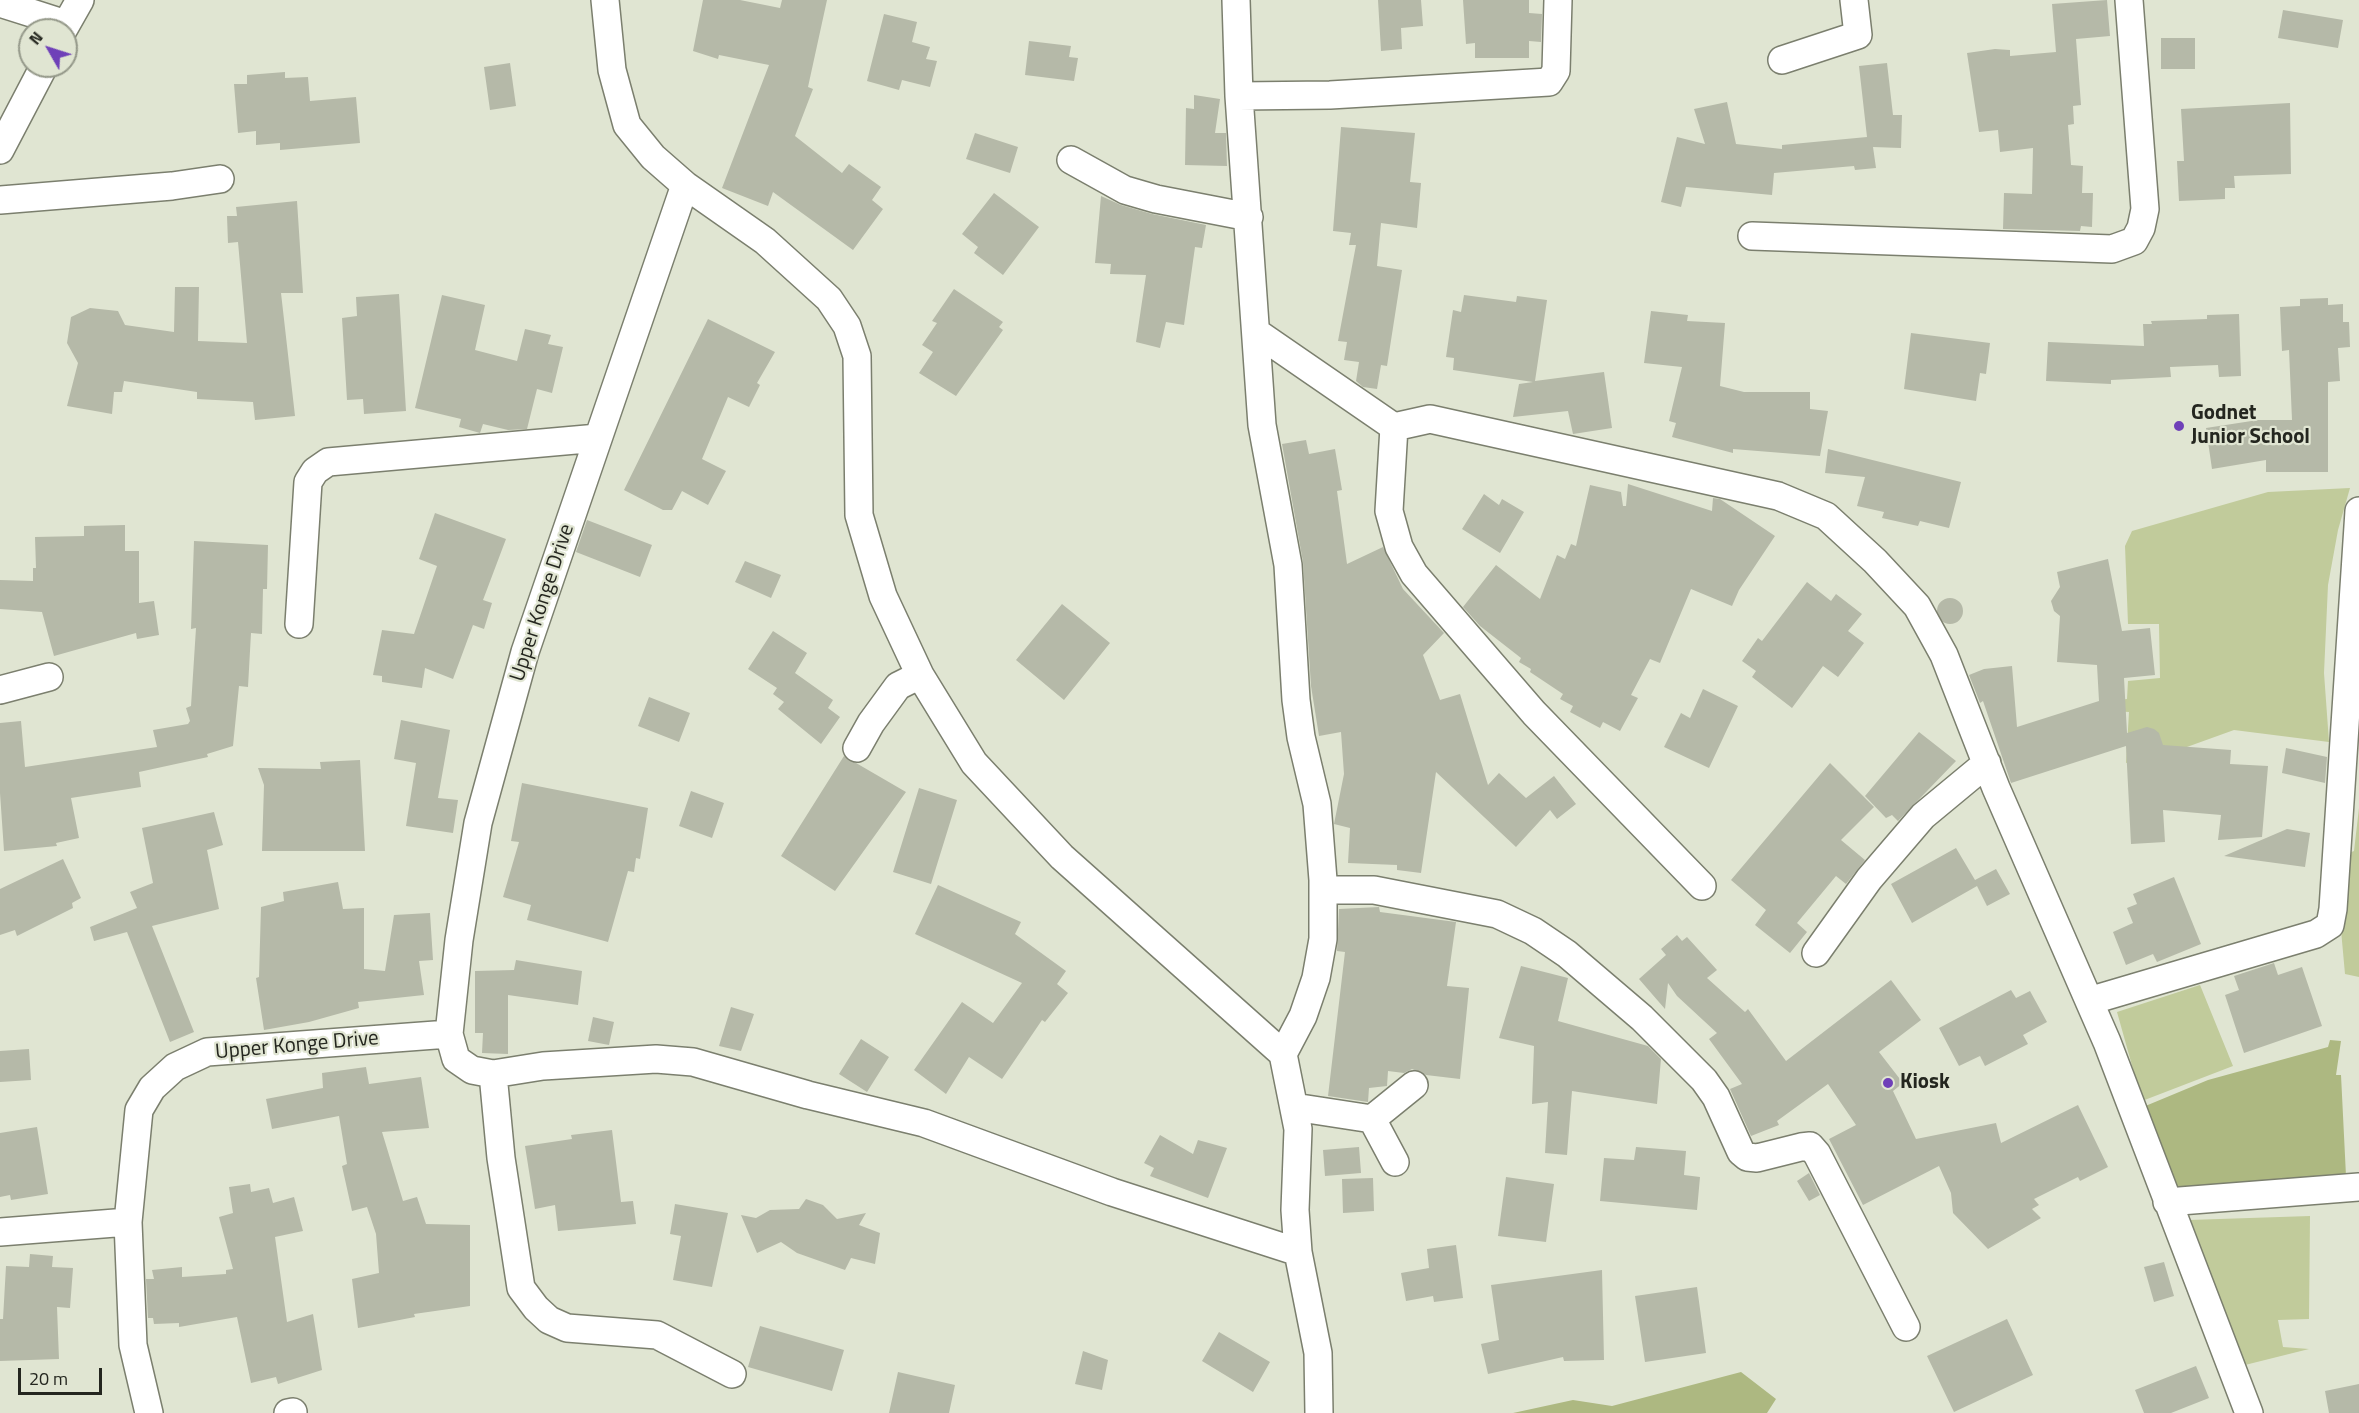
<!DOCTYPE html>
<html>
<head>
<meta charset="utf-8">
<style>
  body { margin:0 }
  #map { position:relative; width:2359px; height:1413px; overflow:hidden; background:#e0e5d2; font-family:"Titillium Web",sans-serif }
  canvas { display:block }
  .north { position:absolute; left:18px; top:18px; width:60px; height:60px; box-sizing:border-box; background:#e0e5d2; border:2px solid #95998a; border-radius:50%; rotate:309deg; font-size:16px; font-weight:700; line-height:24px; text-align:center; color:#24261f }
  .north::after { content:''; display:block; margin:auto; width:21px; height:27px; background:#6f40b8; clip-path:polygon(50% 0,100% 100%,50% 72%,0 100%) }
  .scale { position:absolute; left:18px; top:1368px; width:84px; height:27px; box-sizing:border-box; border:3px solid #24261f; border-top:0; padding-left:8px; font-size:18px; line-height:21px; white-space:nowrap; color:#24261f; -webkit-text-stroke:4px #e0e5d2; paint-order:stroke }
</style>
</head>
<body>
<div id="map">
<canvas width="2359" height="1413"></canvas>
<div class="north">N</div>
<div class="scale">20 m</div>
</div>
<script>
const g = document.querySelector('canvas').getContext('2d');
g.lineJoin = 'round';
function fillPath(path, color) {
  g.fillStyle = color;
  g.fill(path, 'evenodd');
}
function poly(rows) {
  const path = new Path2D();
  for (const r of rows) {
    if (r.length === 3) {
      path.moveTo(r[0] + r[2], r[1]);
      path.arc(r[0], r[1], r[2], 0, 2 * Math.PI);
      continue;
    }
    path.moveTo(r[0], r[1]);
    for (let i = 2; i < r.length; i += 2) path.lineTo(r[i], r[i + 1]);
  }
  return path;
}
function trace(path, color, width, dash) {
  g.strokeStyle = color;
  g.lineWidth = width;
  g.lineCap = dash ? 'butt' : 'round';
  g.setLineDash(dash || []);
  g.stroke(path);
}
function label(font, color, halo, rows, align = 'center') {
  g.font = font + ' "Titillium Web",sans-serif';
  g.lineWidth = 4.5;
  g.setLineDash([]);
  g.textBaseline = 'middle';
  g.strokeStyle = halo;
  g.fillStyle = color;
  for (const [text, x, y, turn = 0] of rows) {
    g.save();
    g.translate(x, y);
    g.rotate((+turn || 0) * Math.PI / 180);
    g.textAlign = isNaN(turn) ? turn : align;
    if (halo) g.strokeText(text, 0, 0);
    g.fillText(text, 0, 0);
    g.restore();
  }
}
fillPath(poly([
  [2350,488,2338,530,2328,585,2324,673,2329,742,2234,730,2173,752,2126,763,2129,712,2111,711,2111,701,2127,699,2128,681,2160,678,2159,624,2128,624,2125,546,2132,531,2268,492],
  [2359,808,2359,977,2345,974,2341,930,2344,855,2354,851],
  [2200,985,2233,1066,2142,1101,2117,1012],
  [2310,1216,2309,1319,2278,1320,2283,1347,2309,1349,2241,1366,2189,1220]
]), '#c1cb9b');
fillPath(poly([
  [2330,1040,2341,1041,2336,1075,2341,1075,2346,1176,2174,1193,2143,1107,2208,1080,2328,1047],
  [1741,1372,1776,1399,1767,1413,1513,1413,1573,1400,1612,1406]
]), '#adb881');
fillPath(poly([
  [703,0,740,0,780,8,782,0,827,0,808,87,813,89,795,136,842,173,849,164,881,187,872,200,883,209,853,250,773,192,768,206,722,188,769,65,719,55,718,59,693,51],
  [1378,0,1421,0,1423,26,1401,28,1402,49,1381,51],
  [1463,0,1529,0,1529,13,1542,14,1541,42,1529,41,1529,58,1475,58,1475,43,1466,44],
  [2107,0,2110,36,2076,39,2081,105,2073,106,2074,124,2068,125,2071,165,2083,166,2082,193,2093,193,2092,227,2081,226,2080,231,2003,229,2004,193,2032,194,2033,148,2000,152,1998,130,1979,132,1967,53,1995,49,2010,50,2010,56,2056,52,2052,4],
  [2283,10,2343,20,2338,48,2278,38],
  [884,14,917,22,912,42,930,47,926,59,937,61,930,87,902,80,899,90,867,81],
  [2161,38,2195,38,2195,69,2161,69],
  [1029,41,1071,46,1069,57,1078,58,1074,81,1025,75],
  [510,63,516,106,490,110,484,67],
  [1887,63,1893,115,1902,115,1901,148,1873,147,1876,168,1855,170,1854,166,1774,173,1772,195,1686,187,1681,207,1661,202,1677,137,1705,144,1694,109,1727,102,1736,144,1782,149,1782,145,1867,137,1859,66],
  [285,72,285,78,308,77,310,101,356,97,360,143,280,150,280,143,256,145,256,131,238,133,234,84,247,84,247,75],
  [1194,95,1220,99,1215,133,1226,133,1227,166,1185,165,1186,108,1194,109],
  [2290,103,2291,174,2234,176,2235,188,2225,188,2225,199,2179,201,2177,161,2184,161,2181,109],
  [1341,127,1415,133,1410,182,1421,183,1417,228,1381,223,1377,266,1402,270,1387,366,1381,365,1377,389,1363,387,1356,381,1359,362,1344,360,1347,342,1338,341,1356,245,1349,245,1351,233,1333,231],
  [975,133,1018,147,1010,173,966,159],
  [994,193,1039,227,1003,275,974,253,978,247,962,234],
  [1101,196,1121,205,1152,214,1206,225,1202,248,1195,247,1184,325,1166,322,1160,348,1136,342,1146,275,1110,274,1111,264,1095,263],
  [297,201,303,293,281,293,295,416,255,420,253,402,197,399,197,392,124,381,122,392,114,392,112,414,67,406,78,363,67,343,71,317,90,308,118,311,125,325,174,332,175,287,199,287,198,341,247,343,238,242,228,243,227,216,237,216,236,207],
  [954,289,1003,322,999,327,1003,330,956,396,919,373,933,352,922,345,937,323,932,321],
  [399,294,406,411,364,414,363,399,347,400,342,318,357,316,356,297],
  [442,295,485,305,475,350,517,361,525,329,551,335,548,344,563,347,552,393,537,389,527,429,508,430,483,424,480,433,459,427,461,419,415,408],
  [1464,295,1516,302,1517,296,1547,300,1535,381,1604,372,1612,428,1573,434,1568,411,1513,417,1519,384,1533,382,1453,370,1454,358,1446,357,1453,310,1461,312],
  [2328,298,2328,305,2343,304,2343,322,2349,322,2350,347,2338,348,2340,381,2328,382,2328,472,2266,472,2266,460,2212,469,2206,428,2258,420,2292,420,2289,350,2282,351,2280,307,2300,306,2300,299],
  [1651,311,1688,315,1687,321,1725,323,1720,386,1744,392,1810,392,1810,409,1828,411,1820,456,1733,449,1733,453,1672,437,1676,423,1669,421,1682,367,1644,363],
  [2239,314,2241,376,2219,377,2218,365,2170,367,2171,377,2111,380,2111,384,2046,381,2048,342,2144,346,2143,324,2152,324,2151,321,2207,319,2207,315],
  [708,319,775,352,757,383,760,385,749,407,728,397,702,459,726,471,708,505,682,491,672,510,663,510,624,490],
  [1911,333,1990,343,1986,374,1980,373,1976,401,1904,389],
  [1306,440,1309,454,1335,449,1342,490,1337,491,1347,564,1383,547,1403,589,1444,633,1423,655,1440,700,1460,694,1488,785,1499,773,1526,798,1554,776,1576,804,1557,819,1550,810,1516,847,1436,772,1421,873,1397,870,1397,865,1348,863,1350,828,1334,824,1344,774,1341,732,1319,736,1311,686,1303,562,1282,444],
  [1828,449,1961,482,1949,528,1920,521,1918,526,1882,518,1884,512,1857,506,1865,477,1825,473],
  [1628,484,1712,511,1713,498,1720,499,1775,536,1739,590,1732,606,1691,589,1660,663,1650,659,1631,695,1638,698,1620,731,1603,722,1600,728,1570,712,1573,706,1560,699,1563,694,1530,672,1531,669,1519,662,1521,658,1480,626,1463,607,1496,565,1540,599,1557,555,1565,559,1571,544,1576,546,1590,485,1621,492,1623,506,1626,506],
  [1484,494,1499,505,1502,499,1524,512,1500,553,1462,529],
  [435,513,506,539,483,600,492,603,484,629,473,625,453,679,425,668,422,688,382,682,382,676,373,675,382,630,414,634,437,566,419,559],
  [587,520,652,545,640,577,576,552],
  [125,525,125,551,139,551,139,603,154,601,159,635,137,639,136,633,54,656,42,612,0,609,0,580,33,581,33,568,36,568,35,537,84,536,84,526],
  [194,541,268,545,267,589,263,589,262,634,251,633,248,687,239,686,233,746,207,754,208,757,139,772,141,787,71,798,79,838,56,843,57,846,4,851,0,793,0,723,21,721,25,767,157,747,153,730,188,724,190,721,186,708,191,706,196,628,191,629],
  [2108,559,2122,631,2150,628,2155,675,2124,678,2127,733,2147,727,2154,729,2159,733,2163,745,2231,750,2230,764,2268,766,2262,837,2218,840,2221,815,2163,810,2165,842,2131,844,2126,746,2011,783,1983,701,1980,703,1969,675,1984,669,2012,666,2017,727,2099,701,2097,665,2057,662,2060,616,2054,611,2051,601,2060,587,2057,572],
  [745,561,781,575,771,598,735,582],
  [1807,582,1831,601,1836,594,1862,614,1848,631,1864,643,1838,677,1823,666,1792,708,1752,677,1756,671,1742,661,1758,638,1762,641],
  [1950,611,13],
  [1062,604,1110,643,1064,700,1016,660],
  [773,631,807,653,795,673,833,700,828,708,840,717,821,744,778,709,784,702,773,694,777,688,748,669],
  [1703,689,1738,706,1709,768,1664,747,1681,713,1690,718],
  [649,697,690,713,679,742,638,726],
  [401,720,450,730,438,798,458,800,453,833,406,826,416,763,394,759],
  [1919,732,1956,761,1898,821,1892,815,1886,818,1865,796],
  [2286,748,2327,757,2325,783,2282,773],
  [844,756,906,792,835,891,781,856],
  [360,760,365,851,262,851,264,785,258,768,321,769,320,762],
  [1830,763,1874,807,1841,840,1865,860,1846,884,1836,876,1797,923,1807,932,1790,953,1755,925,1766,910,1731,880],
  [522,783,648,808,640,859,636,858,634,872,628,871,608,942,527,920,531,905,503,897,519,842,511,841],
  [919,788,957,800,931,884,893,872],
  [691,791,724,803,712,838,679,826],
  [214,812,223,845,207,850,219,909,152,926,194,1032,170,1042,127,932,94,941,90,927,137,908,130,892,153,883,142,828],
  [2287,829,2310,833,2305,867,2224,856],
  [1956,848,1975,880,1996,869,2010,894,1987,906,1977,886,1912,923,1891,884],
  [63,859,81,898,72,903,73,908,17,936,15,930,0,935,0,889],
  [2174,877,2201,944,2157,962,2153,954,2126,965,2113,932,2133,923,2127,908,2137,904,2133,894],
  [338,882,343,909,364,908,364,969,385,971,394,915,430,913,433,960,419,961,424,995,358,1002,359,1008,309,1022,264,1030,256,978,259,977,261,907,284,901,283,892],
  [938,885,1021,922,1015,934,1066,971,1057,984,1068,993,1045,1022,1042,1020,1002,1079,969,1057,946,1094,914,1070,962,1002,993,1023,1022,983,915,934],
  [1379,907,1380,912,1456,922,1447,986,1469,988,1460,1079,1426,1075,1412,1069,1404,1073,1388,1071,1387,1086,1369,1088,1368,1102,1328,1096,1345,952,1337,951,1339,909],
  [1677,935,1682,941,1687,937,1717,970,1707,978,1745,1012,1748,1009,1786,1061,1891,980,1921,1020,1879,1052,1903,1083,1893,1091,1916,1139,1996,1123,2001,1143,2078,1105,2108,1167,2080,1181,2078,1177,2034,1199,2039,1205,2032,1209,2041,1218,1988,1249,1953,1213,1951,1193,1939,1166,1863,1205,1829,1139,1856,1125,1828,1084,1777,1121,1779,1125,1751,1136,1730,1089,1742,1084,1709,1039,1717,1033,1677,996,1668,983,1665,1009,1639,979,1666,955,1661,949],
  [516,960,582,971,578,1005,508,995,508,1054,482,1053,483,1033,475,1033,475,971,514,970],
  [2274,963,2278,975,2302,967,2322,1026,2244,1053,2225,995,2239,990,2234,976],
  [1521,966,1568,978,1558,1021,1648,1046,1661,1059,1657,1104,1572,1091,1567,1155,1545,1153,1548,1102,1532,1104,1534,1046,1499,1038],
  [2011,990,2016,998,2030,991,2047,1022,2023,1035,2028,1044,1985,1066,1980,1056,1959,1066,1939,1028],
  [731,1007,754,1014,741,1051,719,1046],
  [593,1017,614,1022,609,1045,588,1041],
  [861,1039,889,1057,867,1092,839,1074],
  [29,1049,31,1080,0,1082,0,1051],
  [366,1067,369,1084,421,1077,429,1128,382,1132,403,1201,417,1197,426,1224,470,1225,470,1306,414,1314,415,1317,358,1328,352,1279,379,1273,376,1234,367,1207,352,1211,342,1166,347,1164,339,1116,272,1129,266,1099,323,1088,322,1073],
  [37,1127,48,1194,11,1200,10,1195,0,1197,0,1133],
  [612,1130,621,1202,633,1201,636,1224,558,1231,555,1205,535,1209,525,1146,572,1139,571,1135],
  [1160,1135,1193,1154,1198,1140,1227,1148,1208,1198,1150,1176,1154,1168,1144,1163],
  [1359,1147,1361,1173,1325,1176,1323,1150],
  [1636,1147,1686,1151,1684,1175,1700,1177,1697,1210,1600,1201,1604,1158,1634,1160],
  [1809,1173,1820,1195,1809,1201,1797,1181],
  [1506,1177,1554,1184,1546,1242,1498,1236],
  [1373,1178,1374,1211,1343,1213,1342,1179],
  [250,1184,251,1192,269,1188,273,1203,294,1197,303,1231,275,1237,287,1322,313,1314,322,1370,278,1384,276,1377,251,1383,237,1317,179,1327,179,1323,154,1324,153,1318,148,1318,146,1279,154,1279,152,1270,182,1267,182,1277,226,1274,226,1270,233,1269,219,1217,233,1213,229,1187],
  [806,1199,823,1205,837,1219,866,1213,859,1225,880,1233,875,1264,851,1258,845,1270,797,1253,781,1242,757,1253,741,1215,756,1218,770,1210,799,1209],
  [675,1204,728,1213,712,1287,673,1280,681,1236,670,1234],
  [1456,1245,1463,1298,1434,1302,1433,1296,1406,1301,1401,1273,1429,1268,1427,1249],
  [30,1254,53,1256,52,1267,73,1268,70,1308,57,1307,59,1359,0,1361,0,1319,3,1319,6,1266,29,1267],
  [2164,1262,2174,1296,2154,1302,2144,1267],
  [1602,1270,1604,1360,1564,1361,1563,1357,1488,1374,1481,1344,1499,1340,1491,1285],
  [1697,1287,1706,1353,1645,1362,1635,1296],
  [2007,1319,2033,1375,1954,1412,1927,1356],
  [760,1326,844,1350,832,1391,748,1367],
  [1219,1332,1270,1362,1253,1392,1202,1361],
  [1083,1351,1108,1360,1102,1390,1075,1384],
  [2196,1366,2209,1398,2171,1413,2144,1413,2135,1390],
  [898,1372,955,1385,949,1413,889,1413],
  [2359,1384,2359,1413,2329,1413,2325,1391]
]), '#b5b9a8');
const street = poly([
  [605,0,612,70,627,125,653,157,685,185,765,241,829,299,847,326,857,356,859,515,883,596,920,675,974,763,1062,857,1283,1054,1298,1129,1295,1210,1298,1252,1318,1353,1319,1413],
  [1236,0,1239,96,1262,425,1288,565,1296,700,1301,737,1317,804,1323,880,1323,939,1316,978,1303,1016,1283,1054],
  [0,3,66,24],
  [63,30,80,0],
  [1782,60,1858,35,1854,0],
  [1239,96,1330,95,1549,82,1556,71,1558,0],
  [0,150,44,66],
  [1071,160,1125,190,1156,199,1249,217],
  [685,185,525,652,478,823,459,940,449,1034,456,1059,472,1070,493,1074,501,1158,521,1288,536,1308,549,1320,567,1328,657,1335,732,1374],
  [0,200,172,186,220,179],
  [1752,236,2112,249,2134,241,2141,228,2145,209,2129,0],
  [1256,332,1394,427,1430,419,1778,496,1826,516,1875,561,1917,606,1944,655,1996,788,2107,1042,2249,1413],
  [1394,427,1389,511,1399,547,1414,574,1534,713,1702,886],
  [299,624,308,482,315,471,328,462,598,438],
  [0,690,49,677],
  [857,748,871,723,898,686,920,675],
  [1323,890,1374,890,1497,914,1533,931,1567,954,1642,1018,1704,1080,1716,1097,1741,1152,1747,1157,1757,1158,1801,1147,1810,1146,1817,1154,1906,1327],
  [1816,953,1869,879,1923,816,1987,763],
  [2089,1001,2316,934,2330,925,2333,909,2359,511],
  [493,1074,543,1066,656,1059,693,1062,808,1095,924,1123,1112,1192,1298,1252],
  [1294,1107,1372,1119,1395,1162],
  [1372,1119,1414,1085],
  [2167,1202,2359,1187],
  [0,1232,128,1222],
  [149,1413,133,1345,128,1222,139,1110,152,1088,175,1067,207,1052,449,1034],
  [288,1413,293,1412]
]);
trace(street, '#7b7f6e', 30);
trace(street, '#fff', 27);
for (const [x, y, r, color] of [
  [2179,426,6,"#6f40b8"],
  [1888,1083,6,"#6f40b8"]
]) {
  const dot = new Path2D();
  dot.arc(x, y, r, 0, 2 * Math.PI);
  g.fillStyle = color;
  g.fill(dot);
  trace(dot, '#e0e5d2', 2);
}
label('bold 21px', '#24261f', '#e0e5d2', [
  ["Godnet",2191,414],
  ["Junior School",2191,438],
  ["Kiosk",1900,1083]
], 'left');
label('21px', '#24261f', '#e0e5d2', [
  ["Upper Konge Drive",543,603,-72],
  ["Upper Konge Drive",297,1046,-5]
]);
</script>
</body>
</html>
